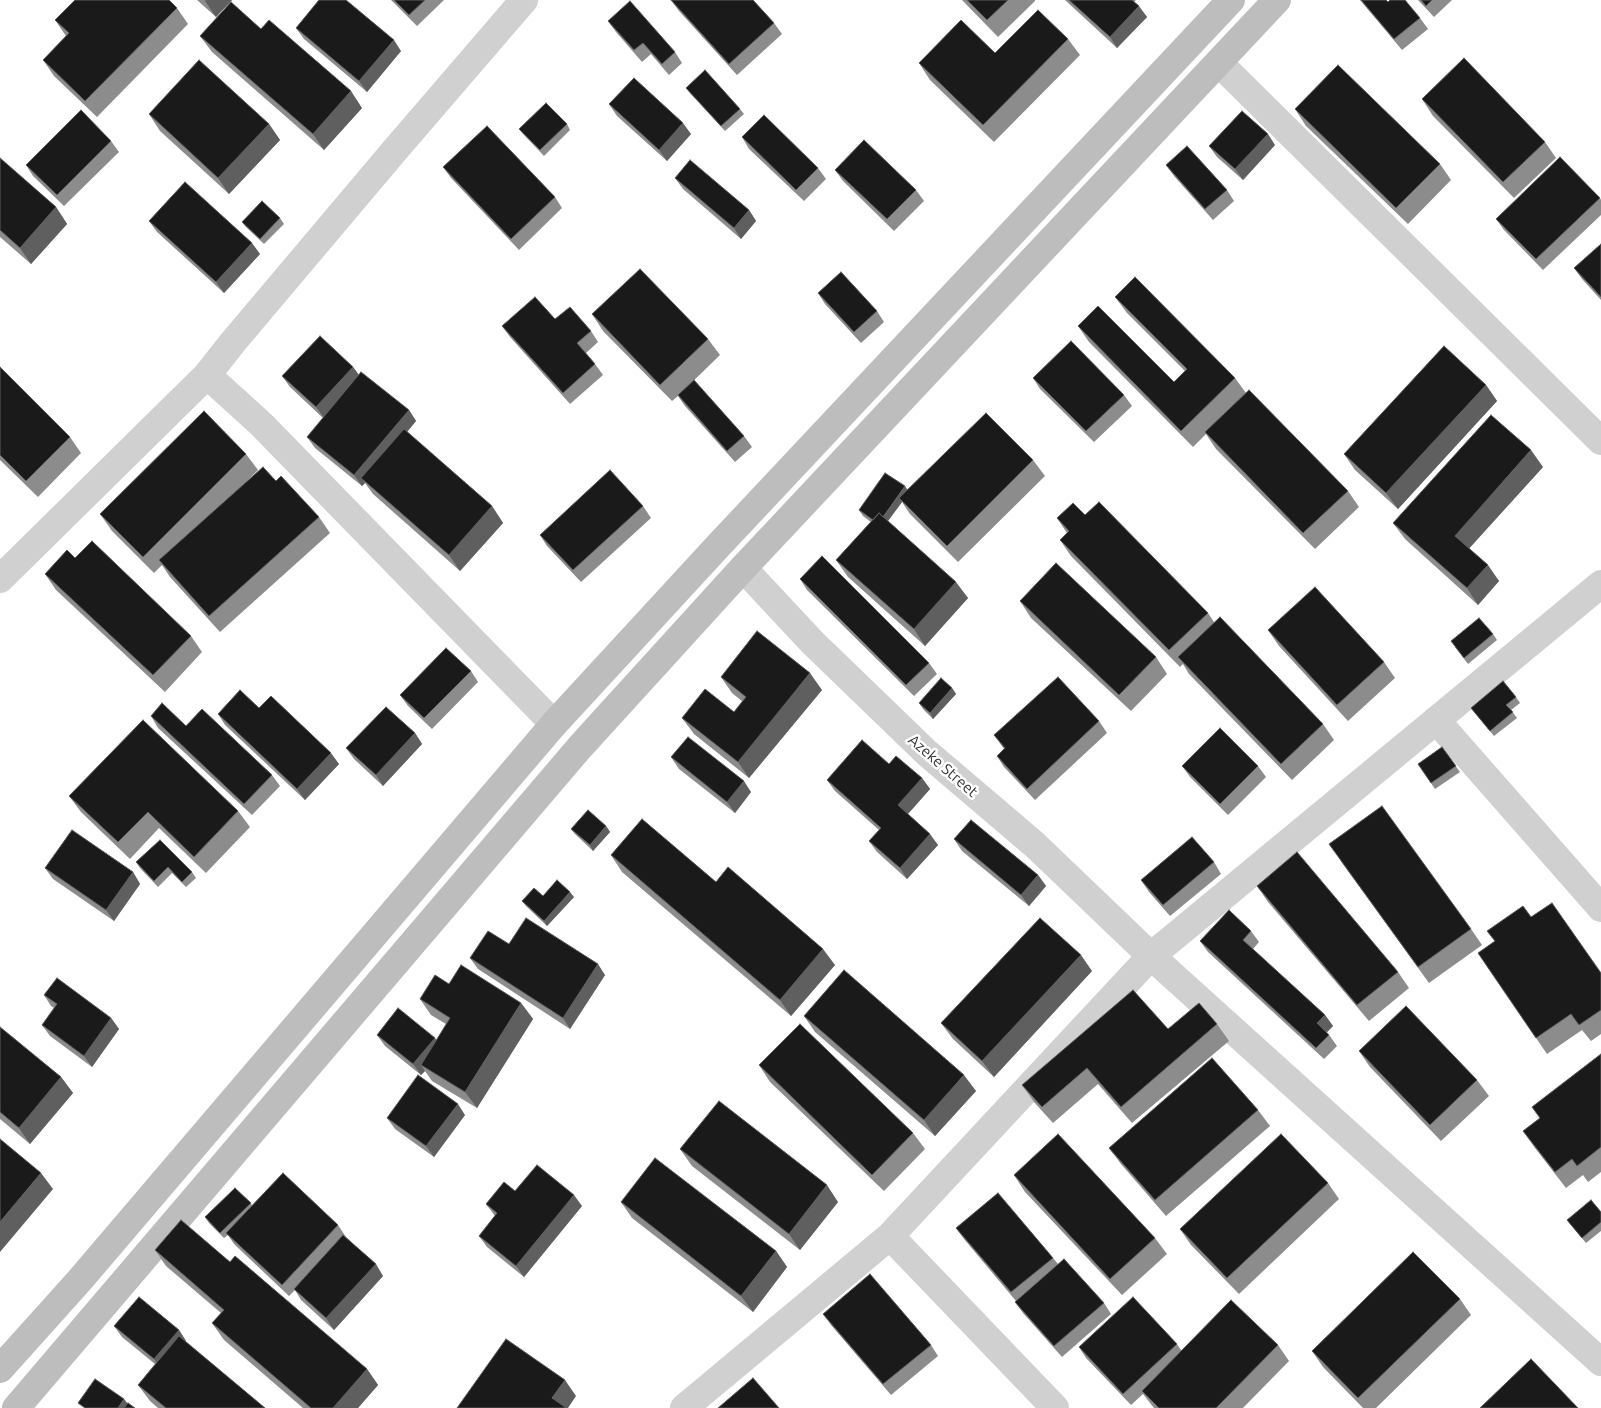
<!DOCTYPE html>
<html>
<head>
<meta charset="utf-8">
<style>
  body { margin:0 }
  canvas { display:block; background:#fff }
</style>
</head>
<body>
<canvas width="1601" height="1408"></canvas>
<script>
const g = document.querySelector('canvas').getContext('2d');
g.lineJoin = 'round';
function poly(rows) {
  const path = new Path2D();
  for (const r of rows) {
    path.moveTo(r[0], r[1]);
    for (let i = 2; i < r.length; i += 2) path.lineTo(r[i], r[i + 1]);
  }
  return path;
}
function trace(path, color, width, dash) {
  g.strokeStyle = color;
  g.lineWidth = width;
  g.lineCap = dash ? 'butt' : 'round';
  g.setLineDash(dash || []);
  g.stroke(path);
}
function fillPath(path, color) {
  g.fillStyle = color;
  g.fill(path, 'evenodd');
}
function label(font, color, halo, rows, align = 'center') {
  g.font = font + ' Ubuntu,sans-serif';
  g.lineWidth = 5;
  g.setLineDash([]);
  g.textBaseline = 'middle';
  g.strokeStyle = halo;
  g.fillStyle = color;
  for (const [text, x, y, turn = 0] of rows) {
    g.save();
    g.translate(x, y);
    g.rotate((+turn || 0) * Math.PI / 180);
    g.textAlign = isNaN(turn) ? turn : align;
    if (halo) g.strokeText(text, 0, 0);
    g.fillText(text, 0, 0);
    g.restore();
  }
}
trace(poly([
  [1219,63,1601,441],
  [207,375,261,424,554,724],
  [743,568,812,642,927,753,1035,845,1151,956,1601,1362],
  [0,579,207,375,233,342,395,150,524,0],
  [1436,720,1601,908],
  [890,1236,1055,1408],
  [684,1408,890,1236,1151,956,1601,584]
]), '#d0d0d0', 28);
trace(poly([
  [0,1369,79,1281,554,724,718,546,1231,0],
  [16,1408,580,747,743,568,1277,0]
]), '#bdbdbd', 28);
fillPath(poly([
  [197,0,232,0,216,17],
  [391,0,444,0,417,26],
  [671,0,774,23,782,34,737,75,679,11],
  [962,0,1035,0,1035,1,998,37],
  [1065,0,1136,0,1134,2,1147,17,1117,48],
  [1360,0,1386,0,1388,2,1420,18,1428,29,1402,50],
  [1418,0,1452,0,1434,17],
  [177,8,188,24,97,117,54,76,43,60,66,36,55,20],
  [608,21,675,52,682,63,669,75,651,54,642,62,616,32],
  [296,28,401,51,367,92,304,39],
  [261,29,362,108,324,150,212,52,200,36],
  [1068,39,1080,55,994,142,930,80,919,63,995,53],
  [686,88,740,109,744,114,725,131,690,93],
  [1422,99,1545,142,1556,158,1514,198,1433,116],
  [609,104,691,134,667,161,617,116],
  [1295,109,1440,164,1451,180,1408,224,1306,126],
  [149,114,269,124,280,140,229,194,160,131],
  [567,124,570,130,544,156,523,134,519,129],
  [742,137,818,168,826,179,804,201,749,149],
  [111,141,119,152,64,206,33,176,26,165],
  [1275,145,1243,180,1217,157,1209,146],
  [0,158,56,207,67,224,31,264,0,237],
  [1166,165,1227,190,1234,201,1213,220,1174,176],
  [443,167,555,197,562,208,519,250,451,178],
  [835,170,916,190,924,201,894,231,843,181],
  [675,178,749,210,756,221,741,239,683,189],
  [1600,198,1601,200,1601,215,1543,270,1504,230,1496,219],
  [280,218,284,224,264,244,246,227,242,222],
  [149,221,260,254,224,293,157,232],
  [1601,244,1601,300,1582,279,1574,268],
  [818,293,877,311,884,322,861,343,825,304],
  [1115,297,1235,378,1246,393,1348,491,1359,507,1315,549,1216,449,1206,434,1193,447,1089,342,1078,326,1174,382,1185,371,1127,313],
  [592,314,708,339,720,355,684,390,744,436,752,447,735,462,685,406,678,396,672,401,603,331],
  [555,319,591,331,598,342,586,353,595,364,603,375,570,404,510,337,502,326],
  [0,367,70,437,81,453,38,497,0,460],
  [353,367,359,375,409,410,416,421,407,432,492,506,503,523,460,571,373,494,365,483,362,486,315,448,307,437,323,418,290,387,282,376],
  [1033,378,1124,395,1132,406,1094,442,1040,389],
  [1486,385,1497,401,1398,509,1355,470,1344,454],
  [246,454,258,470,235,493,276,481,319,517,330,533,220,632,170,577,162,565,154,573,112,531,100,514],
  [1033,460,1045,476,958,562,910,514,902,502,888,521,968,598,925,646,848,577,836,560,871,522,863,516,859,510,908,490],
  [1543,467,1469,548,1499,581,1478,605,1405,539,1393,523],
  [643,506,651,518,581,582,547,546,540,535],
  [1085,515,1208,613,1214,622,1323,724,1334,740,1292,780,1189,674,1183,664,1180,667,1071,556,1060,540,1067,533,1057,518],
  [75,558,191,636,202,652,165,692,56,590,45,574],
  [800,579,929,663,937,674,914,696,807,590],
  [1020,601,1156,657,1167,674,1131,711,1031,618],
  [1268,630,1384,662,1395,678,1348,721,1279,646],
  [1493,634,1497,640,1468,664,1455,647],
  [471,671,478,682,432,729,408,706,400,695],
  [721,677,822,690,749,778,694,734,682,718,734,712,742,701,732,693],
  [952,688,956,694,933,719,923,709,919,703],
  [1516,697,1520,703,1511,710,1517,718,1494,736,1471,708],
  [259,708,339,764,305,800,225,725,218,714],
  [151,716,186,726,272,775,280,786,252,815,158,728],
  [1099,721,1107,733,1035,800,1004,767,997,756,1004,749,994,735],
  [415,733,422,744,383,786,354,759,346,748],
  [1442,747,1460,772,1435,789,1418,764],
  [671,757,751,792,735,813,679,769],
  [889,764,922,778,930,789,908,814,938,845,907,879,877,852,869,841,879,830,835,791,827,780],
  [1182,766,1258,766,1266,777,1228,815,1190,777],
  [69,796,238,811,250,827,206,873,159,828,130,859,81,812],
  [606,826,610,832,593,851,575,834,571,829],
  [954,839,1038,875,1046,886,1029,906,962,851],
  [160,840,192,872,196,878,186,887,172,873,158,887,140,868,136,862],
  [611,855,716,882,835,965,791,1016,622,872],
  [1340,860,1471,929,1482,945,1429,983],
  [1214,862,1221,874,1170,916,1149,892,1141,880],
  [45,868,133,872,140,884,114,921,53,879],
  [1257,886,1398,972,1409,988,1369,1021,1268,902],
  [543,896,574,897,547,926,526,906,522,901],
  [1531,917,1601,973,1601,1034,1591,1041,1582,1030,1547,1054,1478,953],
  [1251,931,1259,942,1253,949,1325,1015,1333,1026,1327,1032,1337,1046,1324,1059,1208,952,1200,941],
  [509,944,605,975,570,1029,478,969,470,958],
  [1092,971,994,1077,953,1039,941,1023],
  [449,984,521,1003,533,1019,477,1108,432,1081,425,1071,421,1075,385,1046,377,1035,435,1038,436,1041,446,1024,431,1015,420,999],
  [44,995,111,1018,119,1029,92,1067,50,1036,42,1025,54,1008,51,1006],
  [804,1016,976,1091,935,1136,815,1032],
  [1217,1024,1229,1041,1132,1123,1098,1084,1053,1123,1034,1102,1022,1085,1168,1029],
  [0,1027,61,1077,73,1093,30,1144,0,1119],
  [1359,1051,1477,1080,1489,1096,1441,1141,1370,1067],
  [1601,1054,1601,1172,1588,1182,1583,1175,1566,1188,1535,1148,1523,1131,1540,1118,1532,1107],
  [759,1065,913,1133,925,1149,884,1191,770,1082],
  [1258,1110,1270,1126,1166,1216,1121,1164,1109,1148],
  [465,1115,434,1157,395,1129,387,1118],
  [680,1149,838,1202,800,1250,692,1166],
  [1014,1175,1155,1238,1167,1254,1122,1295,1025,1192],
  [1328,1183,1339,1199,1239,1294,1191,1245,1180,1229],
  [515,1191,582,1206,524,1277,487,1247,479,1236,495,1216,486,1204],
  [621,1202,776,1251,787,1267,753,1312,632,1218],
  [251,1203,252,1206,338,1225,346,1237,383,1276,334,1330,301,1300,295,1290,289,1296,234,1244,228,1235,224,1238,209,1223,205,1217],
  [1601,1212,1601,1231,1586,1243,1567,1220],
  [956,1228,1053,1258,1058,1264,1104,1303,1111,1314,1062,1357,1023,1313,1015,1302,1016,1301,964,1239],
  [155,1250,230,1262,367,1369,378,1385,358,1408,303,1408,224,1340,212,1323,221,1313,166,1266],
  [1460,1299,1471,1315,1376,1408,1363,1408,1323,1367,1312,1351],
  [823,1314,931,1345,938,1356,891,1395,831,1325],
  [114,1326,179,1330,186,1341,186,1342,265,1408,158,1408,150,1401,138,1385,155,1364,122,1337],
  [1177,1344,1181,1350,1278,1345,1289,1361,1243,1408,1154,1408,1143,1394,1131,1405,1086,1358,1079,1347]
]), '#8c8c8c');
fillPath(poly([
  [206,0,232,0,216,17,205,1],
  [1139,6,1147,17,1117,48,1110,37],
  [394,40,401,51,367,92,359,81],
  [351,91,362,108,324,150,313,134],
  [683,123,691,134,667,161,659,150],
  [269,124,280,140,229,194,218,178],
  [1268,134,1275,145,1243,180,1235,169],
  [56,207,67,224,31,264,20,248],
  [749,210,756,221,741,239,734,228],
  [252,243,260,254,224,293,216,282],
  [353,367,361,378,324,418,316,407],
  [1486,385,1497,401,1398,509,1386,493],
  [409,410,416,421,366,482,361,478,365,483,362,486,354,475],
  [1531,450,1543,467,1466,552,1455,536],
  [905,486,909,492,899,498,902,502,882,529,879,524],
  [492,506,503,523,460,571,449,555],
  [1488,565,1499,581,1478,605,1467,588],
  [956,582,968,598,925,646,914,629],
  [810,673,822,690,749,778,738,762],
  [952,688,956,694,933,719,930,713],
  [415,733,422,744,383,786,376,775],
  [331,753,339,764,305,800,297,789],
  [922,778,930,789,906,816,898,805],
  [744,781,751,792,735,813,727,802],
  [606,826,610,832,593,851,590,845],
  [930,834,938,845,907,879,900,868],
  [133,872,140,884,114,921,106,910],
  [1038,875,1046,886,1029,906,1021,895],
  [570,892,574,897,547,926,544,921],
  [823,949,835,965,791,1016,780,1000],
  [1081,955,1092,971,994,1077,982,1061],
  [598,964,605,975,570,1029,563,1018],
  [521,1003,533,1019,477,1108,465,1092],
  [1325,1015,1333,1026,1325,1034,1317,1023],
  [111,1018,119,1029,92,1067,84,1056],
  [435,1038,442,1049,421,1065,425,1071,421,1075,413,1064],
  [964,1075,976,1091,935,1136,924,1120],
  [61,1077,73,1093,30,1144,19,1128],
  [458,1104,465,1115,434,1157,426,1146],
  [41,1173,53,1189,0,1252,0,1222],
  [827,1185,838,1202,800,1250,789,1234],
  [574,1195,582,1206,524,1277,516,1266],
  [776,1251,787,1267,753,1312,741,1296],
  [376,1264,383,1276,334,1330,326,1318],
  [179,1330,186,1341,162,1370,154,1359],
  [367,1369,378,1385,358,1408,333,1408],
  [565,1380,576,1396,568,1408,559,1408,552,1398],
  [124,1399,128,1404,125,1408,118,1408]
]), '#5f5f5f');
const building = poly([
  [75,0,169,0,177,8,85,101,43,60,69,33,55,20,75,0],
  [319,0,346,0,394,40,359,81,296,28,319,0],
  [394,0,425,0,409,15,394,0],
  [671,0,753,0,774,23,729,64,671,0],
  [967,0,1008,0,987,20,967,0],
  [1069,0,1132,0,1139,6,1110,37,1069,0],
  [1361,0,1386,0,1388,2,1390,0,1405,0,1420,18,1394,39,1361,0],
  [1421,0,1432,0,1426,6,1421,0],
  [630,1,675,52,662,64,643,43,634,50,608,21,630,1],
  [231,2,261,29,269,20,351,91,313,134,200,36,231,2],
  [1038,10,1068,39,983,125,919,63,961,20,995,53,1038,10],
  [1464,58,1545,142,1503,182,1422,99,1464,58],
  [199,60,269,124,218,178,149,114,199,60],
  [1338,65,1440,164,1396,208,1295,109,1338,65],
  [705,70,740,109,721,126,686,88,705,70],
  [634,78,683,123,659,150,609,104,634,78],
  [546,103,567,124,540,150,519,129,546,103],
  [81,110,111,141,57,195,26,165,81,110],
  [1242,111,1268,134,1235,169,1209,146,1242,111],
  [764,115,818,168,796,190,742,137,764,115],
  [487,126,555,197,511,239,443,167,487,126],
  [864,140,916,190,887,219,835,170,864,140],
  [1187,146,1227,190,1205,209,1166,165,1187,146],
  [1560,157,1600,198,1536,259,1496,219,1560,157],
  [0,158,56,207,20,248,0,230,0,158],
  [690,160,749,210,734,228,675,178,690,160],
  [185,182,252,243,216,282,149,221,185,182],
  [262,201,280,218,260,239,242,222,262,201],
  [1601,244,1601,297,1574,268,1601,244],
  [640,269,708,339,660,385,592,314,640,269],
  [841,272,877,311,854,332,818,293,841,272],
  [1135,277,1235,378,1181,431,1078,326,1098,306,1174,382,1187,369,1115,297,1135,277],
  [535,297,555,319,570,307,591,331,577,343,595,364,563,393,502,326,535,297],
  [320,336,353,367,316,407,282,376,320,336],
  [1071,341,1124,395,1086,431,1033,378,1071,341],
  [1444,346,1486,385,1386,493,1344,454,1444,346],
  [0,367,70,437,26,481,0,455,0,367],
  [361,372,409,410,354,475,307,437,361,372],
  [694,380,744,436,727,451,678,395,694,380],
  [1249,390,1348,491,1303,533,1205,432,1249,390],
  [204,411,246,454,143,557,100,514,204,411],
  [986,413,1033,460,947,546,899,498,986,413],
  [1491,415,1531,450,1455,536,1488,565,1467,588,1393,523,1491,415],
  [404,429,492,506,449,555,361,478,404,429],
  [263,467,276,481,281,476,319,517,209,616,159,560,263,467],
  [610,470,643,506,573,570,540,535,610,470],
  [885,473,905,486,883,517,879,513,873,520,859,510,885,473],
  [1099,502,1208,613,1169,650,1060,540,1069,531,1057,518,1073,503,1085,515,1099,502],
  [879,513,956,582,914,629,836,560,879,513],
  [92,541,191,636,153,675,45,574,67,550,75,558,92,541],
  [822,556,929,663,906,685,800,579,822,556],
  [1056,563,1156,657,1119,695,1020,601,1056,563],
  [1315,587,1384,662,1337,705,1268,630,1315,587],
  [1220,617,1323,724,1281,764,1178,657,1220,617],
  [1479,618,1493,634,1464,658,1451,641,1479,618],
  [757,631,810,673,738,762,682,718,705,689,734,712,746,697,721,677,757,631],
  [446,648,471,671,424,718,400,695,446,648],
  [1058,677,1099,721,1027,789,997,756,1005,748,994,735,1058,677],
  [941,678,952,688,930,713,919,703,941,678],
  [1503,681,1516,697,1506,705,1513,712,1490,731,1471,708,1503,681],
  [240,690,259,708,271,696,331,753,297,789,218,714,240,690],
  [162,703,186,726,202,709,272,775,244,804,151,716,162,703],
  [386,707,415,733,376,775,346,748,386,707],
  [143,720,238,811,194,857,148,812,118,842,69,796,143,720],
  [1220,728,1258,766,1220,804,1182,766,1220,728],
  [688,737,744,781,727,802,671,757,688,737],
  [862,740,889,764,896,756,922,778,898,805,930,834,900,868,869,841,881,828,827,780,862,740],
  [1442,747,1456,766,1431,783,1418,764,1442,747],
  [1382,806,1471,929,1418,967,1329,844,1382,806],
  [588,810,606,826,590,845,571,829,588,810],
  [642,819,716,882,728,867,823,949,780,1000,611,855,642,819],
  [971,820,1038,875,1021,895,954,839,971,820],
  [72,830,133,872,106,910,45,868,72,830],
  [1192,837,1214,862,1163,905,1141,880,1192,837],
  [160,840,192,872,182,882,168,867,154,881,136,862,160,840],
  [1297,852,1398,972,1357,1005,1257,886,1297,852],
  [557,880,570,892,544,921,522,901,534,888,543,896,557,880],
  [1552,903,1601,973,1601,1010,1579,1025,1571,1014,1536,1038,1478,953,1495,941,1487,931,1523,906,1531,917,1552,903],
  [1229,910,1251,931,1243,940,1325,1015,1317,1023,1329,1035,1316,1048,1200,941,1229,910],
  [526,918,598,964,563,1018,470,958,488,931,509,944,526,918],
  [1040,918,1081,955,982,1061,941,1023,1040,918],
  [461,965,521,1003,465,1092,421,1065,450,1018,420,999,435,975,449,984,461,965],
  [844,970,964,1075,924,1120,804,1016,844,970],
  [57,978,111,1018,84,1056,42,1025,57,1004,44,995,57,978],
  [1133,990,1168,1029,1199,1003,1217,1024,1121,1107,1087,1068,1042,1107,1022,1085,1133,990],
  [1406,1006,1477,1080,1430,1125,1359,1051,1406,1006],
  [398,1008,435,1038,413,1064,377,1035,398,1008],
  [800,1024,913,1133,872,1175,759,1065,800,1024],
  [0,1027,61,1077,19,1128,0,1112,0,1027],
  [1601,1054,1601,1147,1577,1166,1572,1159,1555,1172,1523,1131,1540,1118,1532,1107,1601,1054],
  [1212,1058,1258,1110,1155,1200,1109,1148,1212,1058],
  [418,1075,458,1104,426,1146,387,1118,418,1075],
  [719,1101,827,1185,789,1234,680,1149,719,1101],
  [1058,1134,1155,1238,1110,1279,1014,1175,1058,1134],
  [1281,1134,1328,1183,1227,1278,1180,1229,1281,1134],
  [0,1139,41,1173,0,1222,0,1139],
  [655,1158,776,1251,741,1296,621,1202,655,1158],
  [537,1165,574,1195,516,1266,479,1236,497,1213,486,1204,504,1182,515,1191,537,1165],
  [283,1173,338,1225,282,1285,226,1233,283,1173],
  [235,1188,251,1203,220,1233,205,1217,235,1188],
  [998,1193,1053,1258,1011,1292,956,1228,998,1193],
  [1591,1200,1601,1212,1601,1222,1582,1238,1567,1220,1591,1200],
  [181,1220,230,1262,235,1256,367,1369,333,1408,311,1408,212,1323,224,1310,155,1250,181,1220],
  [343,1235,376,1264,326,1318,294,1289,343,1235],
  [1413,1252,1460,1299,1358,1398,1312,1351,1413,1252],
  [1064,1259,1104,1303,1054,1346,1015,1302,1064,1259],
  [870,1274,931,1345,883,1384,823,1314,870,1274],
  [139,1297,179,1330,154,1359,114,1326,139,1297],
  [1133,1297,1177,1344,1123,1394,1079,1347,1133,1297],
  [1231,1300,1278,1345,1216,1408,1159,1408,1142,1391,1231,1300],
  [179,1336,265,1408,166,1408,138,1385,179,1336],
  [506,1339,565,1380,552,1398,565,1407,564,1408,457,1408,506,1339],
  [1531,1359,1578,1408,1480,1408,1531,1359],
  [753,1378,779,1408,718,1408,753,1378],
  [95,1379,124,1399,118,1408,85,1408,78,1403,95,1379],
  [128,1403,135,1408,124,1408,128,1403]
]);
fillPath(building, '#1a1a1a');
trace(building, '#5f5f5f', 1);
label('15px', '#333', '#fff', [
  ["Azeke Street",943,766,41]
]);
</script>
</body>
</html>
